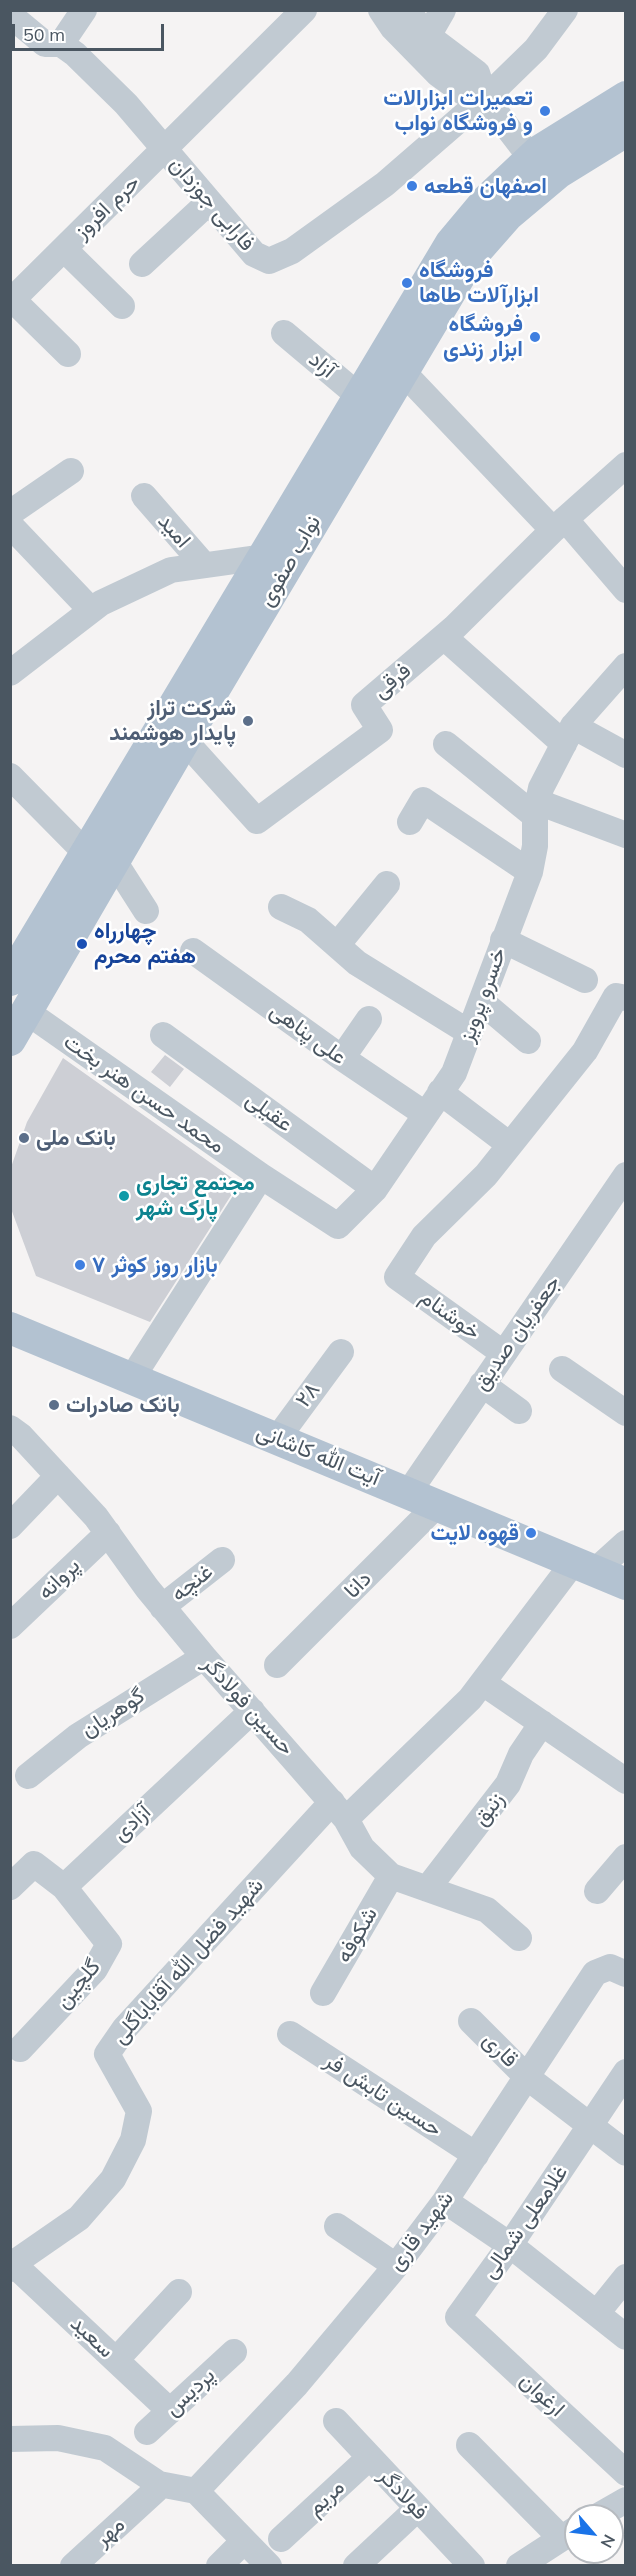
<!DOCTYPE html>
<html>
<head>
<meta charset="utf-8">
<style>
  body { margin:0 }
  #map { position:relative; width:636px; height:2576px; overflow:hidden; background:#f5f3f3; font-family:Mulish,sans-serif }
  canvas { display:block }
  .frame { position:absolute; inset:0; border:12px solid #4a5661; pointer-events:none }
  .north { position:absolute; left:564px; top:2504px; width:60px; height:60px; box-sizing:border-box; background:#fff; border:2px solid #b7bbc0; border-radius:50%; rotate:118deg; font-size:16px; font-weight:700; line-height:24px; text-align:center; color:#4a5661 }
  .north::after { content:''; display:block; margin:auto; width:21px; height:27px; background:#1a73e8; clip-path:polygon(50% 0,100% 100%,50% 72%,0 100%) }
  .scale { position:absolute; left:12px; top:24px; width:152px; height:27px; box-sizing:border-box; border:3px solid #4a5661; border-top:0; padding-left:8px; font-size:18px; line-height:21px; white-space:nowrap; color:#4a5661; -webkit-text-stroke:4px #fff; paint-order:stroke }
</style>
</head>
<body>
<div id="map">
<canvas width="636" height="2576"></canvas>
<div class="frame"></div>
<div class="north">N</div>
<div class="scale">50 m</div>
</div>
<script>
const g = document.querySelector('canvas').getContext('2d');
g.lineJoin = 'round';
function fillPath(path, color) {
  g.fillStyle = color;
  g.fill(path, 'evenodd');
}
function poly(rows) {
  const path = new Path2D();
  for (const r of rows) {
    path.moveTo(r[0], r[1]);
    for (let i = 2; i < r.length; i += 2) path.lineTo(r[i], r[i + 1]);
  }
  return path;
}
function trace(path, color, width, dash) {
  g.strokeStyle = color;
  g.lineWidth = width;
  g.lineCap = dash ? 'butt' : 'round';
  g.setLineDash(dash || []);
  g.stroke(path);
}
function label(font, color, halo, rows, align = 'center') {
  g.font = font + ' Mulish,Vazirmatn,sans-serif';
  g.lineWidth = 5;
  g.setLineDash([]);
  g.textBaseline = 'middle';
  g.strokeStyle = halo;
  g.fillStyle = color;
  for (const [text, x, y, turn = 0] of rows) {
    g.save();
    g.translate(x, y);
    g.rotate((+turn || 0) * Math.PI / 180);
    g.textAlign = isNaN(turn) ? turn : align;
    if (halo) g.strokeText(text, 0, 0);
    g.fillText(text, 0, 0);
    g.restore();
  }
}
fillPath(poly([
  [165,1055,184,1069,170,1087,151,1072],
  [63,1058,239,1183,150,1322,36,1276,10,1206,10,1170,27,1122]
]), '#cdcfd5');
trace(poly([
  [381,10,393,28,438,74,463,92,485,98],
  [406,10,428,36,477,73,485,98,531,158],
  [10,15,45,44,61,44,75,54,126,104,254,254,269,261,292,251,385,184,498,86,536,49,565,10],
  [428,36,443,10],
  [61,44,84,10],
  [64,249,122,306],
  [142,264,209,202],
  [10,297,68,354],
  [10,302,304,10],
  [284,333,360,397],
  [402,371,553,530],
  [144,496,204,565],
  [10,513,71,471],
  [565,519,626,590],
  [10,525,91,610],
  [444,637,564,744],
  [10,673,101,603,171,570,264,557],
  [573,726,626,755],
  [184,740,257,821,380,730,364,705,454,628,553,530,626,465],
  [446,744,535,816],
  [10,776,86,853],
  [538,802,626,835],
  [410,822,423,800,530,872],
  [114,861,146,911],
  [281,907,308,920,357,963,470,1033],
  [503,940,585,980],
  [338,944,387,884],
  [193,951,342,1058,425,1114],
  [482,1002,528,1041],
  [27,1012,261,1176,338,1226,375,1189,454,1073,530,872,535,846,535,816,541,788,573,726,626,666],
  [163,1035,375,1189],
  [342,1058,369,1019],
  [440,1092,510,1145],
  [503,1353,397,1277,424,1236,486,1175,585,1051,616,996,626,998],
  [562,1369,626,1413],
  [132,1378,261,1176],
  [482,1384,519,1411],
  [10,1428,21,1436,96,1517,147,1588,204,1657,346,1819,362,1848,391,1876,487,1910,519,1938],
  [277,1439,341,1352],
  [409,1492,626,1175],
  [10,1526,58,1476],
  [595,1571,626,1543],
  [162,1607,222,1560],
  [10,1626,108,1533],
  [277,1665,438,1504],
  [483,1683,626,1781],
  [28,1776,78,1736,204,1657],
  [346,1819,470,1699,573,1563],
  [10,1887,34,1864,64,1887,252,1711],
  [427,1889,508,1784,521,1754,542,1723],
  [597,1891,626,1857],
  [323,1993,391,1876],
  [471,2021,528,2078,626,2153],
  [290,2034,476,2155],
  [20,2049,95,1969,109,1944,64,1887],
  [626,2072,510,2245,458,2317,626,2473],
  [445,2201,510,2245,626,2337],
  [337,2226,396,2266],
  [10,2261,170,2411],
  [10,2269,14,2263,79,2218,113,2179,133,2140,139,2111,107,2054,125,2028,332,1802],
  [597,2313,626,2277],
  [117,2359,179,2292],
  [336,2421,472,2566],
  [147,2432,234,2352],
  [10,2439,58,2438,105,2448,159,2484,196,2491,269,2566],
  [469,2445,561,2538],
  [196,2491,297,2384,396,2266,445,2201,595,1973,610,1967,626,1974],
  [598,2516,626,2500],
  [281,2539,370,2457],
  [73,2566,156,2490,159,2484],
  [219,2566,244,2541],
  [356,2566,417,2509],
  [519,2566,576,2529]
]), '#c1cad2', 26);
trace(poly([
  [10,980,451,243,487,200,539,151,626,97],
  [10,1040,206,703,471,257,508,215,558,173,626,131],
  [10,1328,626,1584]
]), '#b3c2d1', 32);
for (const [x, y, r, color] of [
  [545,111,6,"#3f7fe0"],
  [412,186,6,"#3f7fe0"],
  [407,283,6,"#3f7fe0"],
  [535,337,6,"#3f7fe0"],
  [248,721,6,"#5c6f8a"],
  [82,944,6,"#1a4fb4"],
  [24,1138,6,"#5c6f8a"],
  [124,1196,6,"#0f9aa8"],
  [80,1265,6,"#3f7fe0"],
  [54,1405,6,"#5c6f8a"],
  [531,1533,6,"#3f7fe0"]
]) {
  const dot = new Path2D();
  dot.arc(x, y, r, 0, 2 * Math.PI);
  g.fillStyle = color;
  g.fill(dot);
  trace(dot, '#fff', 2);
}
label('bold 22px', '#366cbe', '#fff', [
  ["تعمیرات ابزارالات",533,98],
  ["و فروشگاه نواب",533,123],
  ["اصفهان قطعه",424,186,"left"],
  ["فروشگاه",419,270,"left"],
  ["ابزارآلات طاها",419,295,"left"],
  ["فروشگاه",523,324],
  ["ابزار زندی",523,349],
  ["بازار روز کوثر ۷",92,1265,"left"],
  ["قهوه لایت",519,1533]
], 'right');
label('22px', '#4a5661', '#fff', [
  ["فارابی جوزدان",212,204,49],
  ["حرم افروز",107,207,-44],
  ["آزاد",322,365,40],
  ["امید",174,531,49],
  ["نواب صفوی",290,561,-60],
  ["فرقی",392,681,-40],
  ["خسرو پرویز",483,995,-70],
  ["علی پناهی",308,1034,36],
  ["محمد حسن هنر بخت",144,1094,35],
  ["عقیلی",269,1112,36],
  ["خوشنام",450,1315,36],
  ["جعفریان صدیق",517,1333,-55],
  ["۲۸",308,1395,-53],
  ["آیت الله کاشانی",318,1455,22],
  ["پروانه",59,1579,-44],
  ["غنچه",192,1583,-38],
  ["دانا",358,1585,-45],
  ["حسین فولادگر",248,1706,48],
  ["گوهریان",113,1713,-33],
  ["زنبق",489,1809,-52],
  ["آزادی",132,1823,-43],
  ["شکوفه",357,1935,-60],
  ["شهید فضل الله آقاباباگلی",188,1961,-48],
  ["گلچین",78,1984,-50],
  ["قاری",500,2050,45],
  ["حسین تابش فر",383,2095,33],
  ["غلامعلی شمالی",525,2222,-55],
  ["شهید قاری",421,2231,-53],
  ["سعید",92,2337,43],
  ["پردیس",190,2392,-43],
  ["ارغوان",542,2395,43],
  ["فولادگر",403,2494,47],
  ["مریم",326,2498,-43],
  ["مهر",110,2532,-42]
]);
label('bold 22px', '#4e5e75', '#fff', [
  ["شرکت تراز",236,708,"right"],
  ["پایدار هوشمند",236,733,"right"],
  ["بانک ملی",36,1138],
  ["بانک صادرات",66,1405]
], 'left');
label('bold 22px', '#164399', '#fff', [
  ["چهارراه",94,931],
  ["هفتم محرم",94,956]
], 'left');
label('bold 22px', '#0d838f', '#fff', [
  ["مجتمع تجاری",136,1183],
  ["پارک شهر",136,1208]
], 'left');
</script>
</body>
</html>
